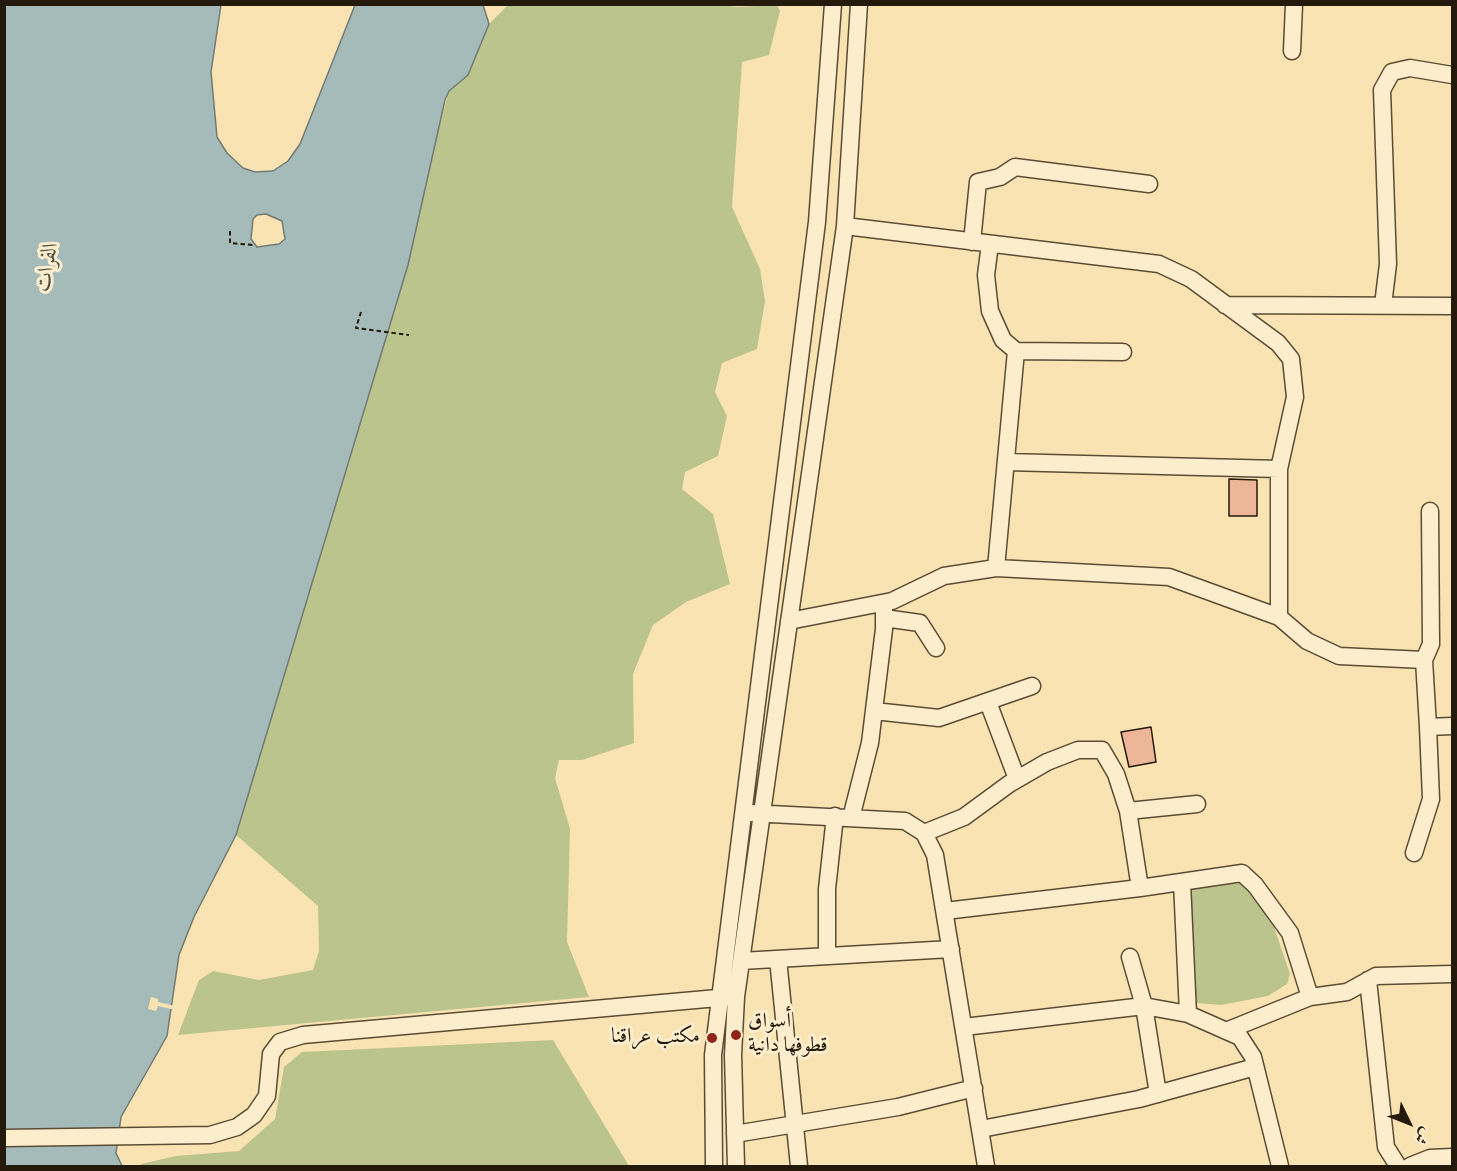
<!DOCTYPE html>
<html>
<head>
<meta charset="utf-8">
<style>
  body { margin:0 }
  #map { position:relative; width:1457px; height:1171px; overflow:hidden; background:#fae3b2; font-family:Vollkorn,Amiri,serif }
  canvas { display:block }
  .frame { position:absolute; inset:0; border:6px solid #241a0b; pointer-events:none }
  .north { position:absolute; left:1379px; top:1093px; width:60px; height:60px; -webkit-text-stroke:4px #fcedcd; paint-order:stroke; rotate:133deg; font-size:16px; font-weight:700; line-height:24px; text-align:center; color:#241a0b }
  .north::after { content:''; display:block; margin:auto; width:21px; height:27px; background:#241a0b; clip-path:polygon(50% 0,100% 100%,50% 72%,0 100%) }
</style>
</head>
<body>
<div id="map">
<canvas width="1457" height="1171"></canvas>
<div class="frame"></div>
<div class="north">ش</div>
</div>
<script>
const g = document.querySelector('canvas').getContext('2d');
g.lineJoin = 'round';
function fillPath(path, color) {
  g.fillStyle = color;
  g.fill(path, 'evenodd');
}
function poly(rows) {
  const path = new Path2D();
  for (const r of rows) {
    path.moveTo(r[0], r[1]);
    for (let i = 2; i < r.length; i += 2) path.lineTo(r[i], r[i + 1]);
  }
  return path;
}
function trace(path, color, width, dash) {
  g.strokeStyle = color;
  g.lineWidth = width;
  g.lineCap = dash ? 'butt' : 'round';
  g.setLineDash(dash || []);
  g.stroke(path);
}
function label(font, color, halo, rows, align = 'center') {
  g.font = font + ' Vollkorn,Amiri,serif';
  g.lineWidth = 6;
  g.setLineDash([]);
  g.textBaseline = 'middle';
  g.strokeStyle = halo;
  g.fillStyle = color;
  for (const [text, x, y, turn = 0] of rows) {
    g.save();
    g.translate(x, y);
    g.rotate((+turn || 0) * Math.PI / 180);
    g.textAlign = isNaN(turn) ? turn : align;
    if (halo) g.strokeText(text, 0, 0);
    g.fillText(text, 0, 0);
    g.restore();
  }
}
fillPath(poly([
  [707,4,737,7,777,5,780,11,769,55,742,62,732,207,760,269,765,301,757,349,722,363,715,392,727,416,718,456,685,472,682,489,713,514,730,584,686,602,653,625,633,674,634,743,582,760,559,760,555,778,570,829,567,942,589,997,178,1035,199,980,213,971,259,980,313,970,319,951,318,906,236,835,408,265,427,172,449,91,468,75,489,24,508,5],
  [1235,877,1255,892,1273,924,1290,974,1287,984,1268,996,1221,1005,1197,1003,1193,995,1191,891,1193,885],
  [553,1040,629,1166,141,1166,141,1164,176,1156,239,1151,275,1119,284,1067,302,1052]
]), '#bcc48d');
const water = poly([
  [5,5,221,5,211,72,217,137,227,153,243,168,255,172,273,171,288,161,300,144,355,5,483,5,489,24,468,75,449,91,445,100,408,265,236,835,194,917,179,955,167,1036,121,1117,116,1153,122,1166,5,1166,5,5],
  [266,214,282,221,285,239,279,244,257,247,251,239,253,219,257,215,266,214]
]);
fillPath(water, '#a4bbb9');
trace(water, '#717b73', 1.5);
fillPath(poly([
  [151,997,158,999,158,1002,175,1006,175,1010,158,1006,156,1011,148,1009]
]), '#fae3b2');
const building = poly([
  [1229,479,1257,480,1257,516,1229,516,1229,479],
  [1151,727,1156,762,1129,767,1121,732,1151,727]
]);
fillPath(building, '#eeb699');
trace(building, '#241a0b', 1.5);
const minor = poly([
  [1292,51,1294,4],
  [845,226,1159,264,1191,279,1278,343,1291,359,1295,397,1279,469,1279,617],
  [972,242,978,182,1000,177,1015,167,1149,184],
  [990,244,986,275,990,311,1003,340,1016,351,996,568],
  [1225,305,1452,306],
  [1383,305,1388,264,1382,90,1392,72,1410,68,1452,75],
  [1016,351,1123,352],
  [1006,462,1279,469],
  [1430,511,1431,644,1424,660,1428,727,1452,726],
  [884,618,920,623,936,648],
  [789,621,892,601,944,576,996,568,1169,577,1279,617,1307,641,1339,656,1424,660],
  [988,702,1017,779],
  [874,711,939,718,1032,686],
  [1128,811,1197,804],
  [751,813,905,821,924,833,935,855,986,1166],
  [851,818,870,743,884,629,884,603],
  [924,833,964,817,1009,784,1047,762,1078,750,1102,750,1116,774,1128,811,1140,888],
  [1414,853,1431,799,1428,727],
  [1182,882,1188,1014],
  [945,911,1140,888,1242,873,1255,885,1290,933,1310,997],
  [827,956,827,889,835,816],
  [1130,957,1144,1006,1158,1094],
  [778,959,799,1166],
  [741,961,951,949],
  [1368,980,1386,1147,1398,1166],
  [964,1027,1144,1006,1188,1014,1240,1037,1253,1057,1280,1166],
  [1226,1031,1310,997,1347,992,1376,976,1452,974],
  [981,1129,1139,1099,1255,1067],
  [735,1134,898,1107,974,1088],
  [4,1138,210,1135,237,1127,254,1115,267,1096,271,1054,280,1042,303,1035,729,997],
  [714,1166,713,1055,817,222,833,4],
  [736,1166,733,1055,736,997,845,226,859,4],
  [1410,1166,1430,1158,1452,1157]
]);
trace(minor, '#5a4c35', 19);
trace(poly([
  [230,231,230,243,253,245],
  [361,312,356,328,409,335]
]), '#241a0b', 2, [4.5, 3]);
trace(minor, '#fcedcd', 16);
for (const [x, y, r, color] of [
  [736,1035,6,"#8f2418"],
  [712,1038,6,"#8f2418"]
]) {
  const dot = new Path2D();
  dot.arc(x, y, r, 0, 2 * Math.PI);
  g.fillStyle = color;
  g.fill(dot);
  trace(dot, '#fcedcd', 2);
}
label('21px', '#241a0b', '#fcedcd', [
  ["أسواق",748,1023],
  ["قطوفها دانية",748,1047],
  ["مكتب عراقنا",700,1038,"right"]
], 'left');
label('italic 22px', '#515248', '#fcedcd', [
  ["الفرات",49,267,-80]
]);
</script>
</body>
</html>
